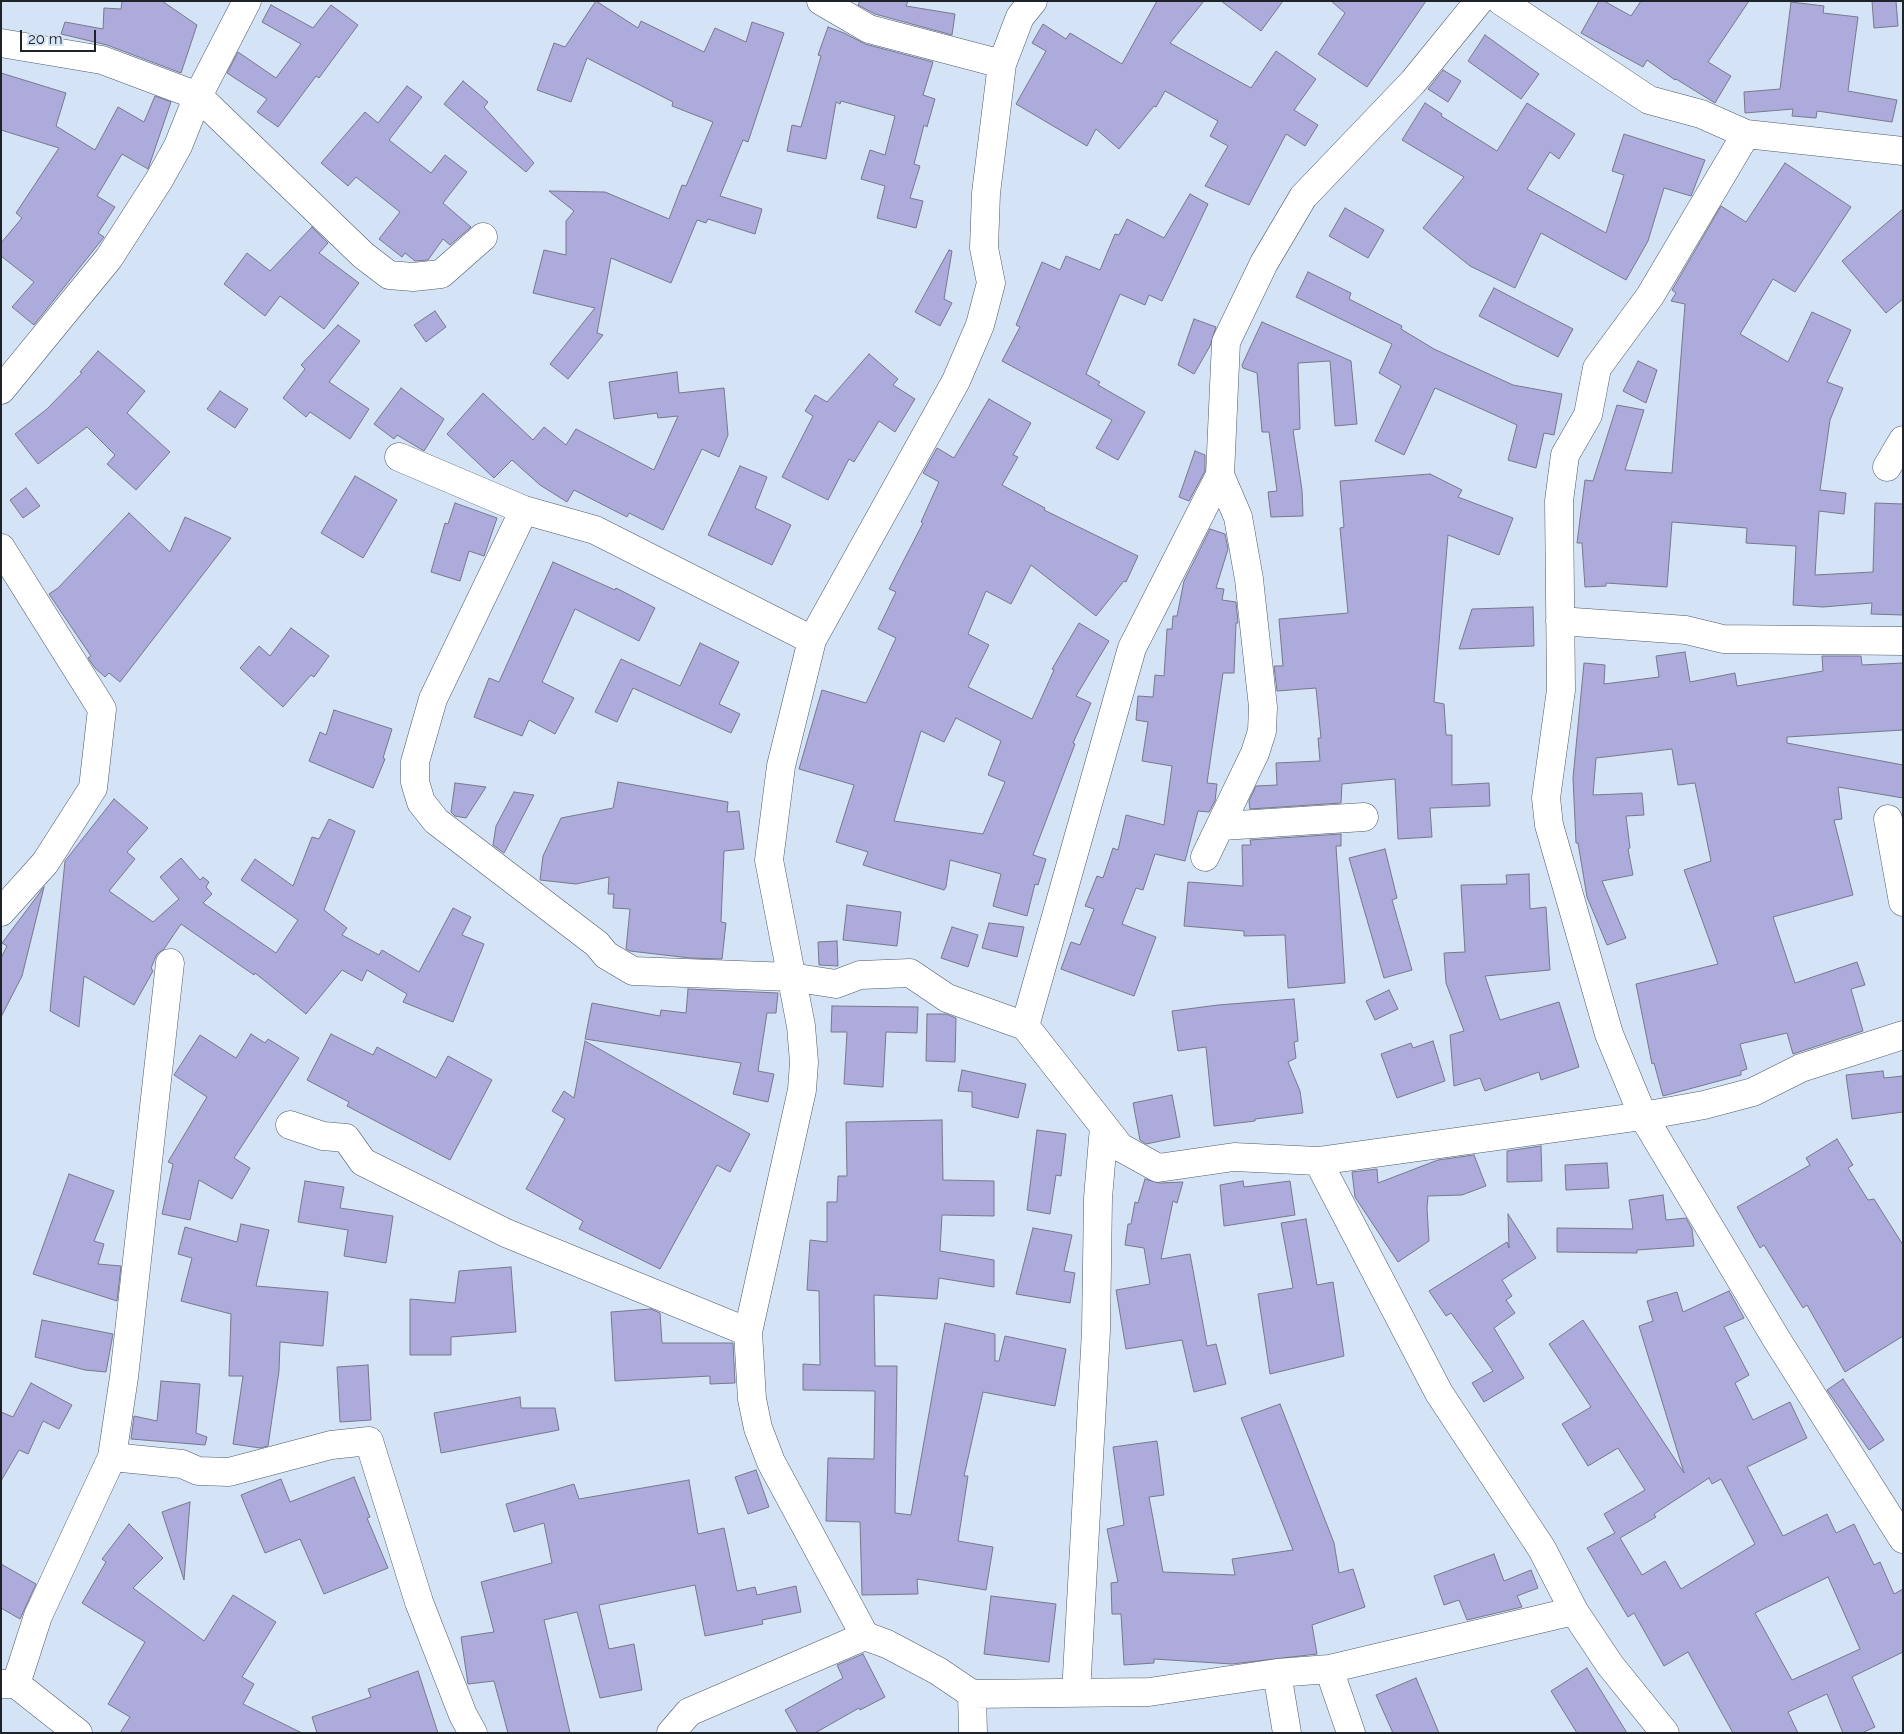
<!DOCTYPE html>
<html>
<head>
<meta charset="utf-8">
<style>
  body { margin:0 }
  #map { position:relative; width:1904px; height:1734px; overflow:hidden; background:#d4e3f6; font-family:Raleway,sans-serif }
  canvas { display:block }
  .frame { position:absolute; inset:0; border:2px solid #1e232a; pointer-events:none }
  .scale { position:absolute; left:20px; top:30px; width:76px; height:22px; box-sizing:border-box; border:2px solid #1e232a; border-top:0; padding-left:6px; font-size:15px; line-height:18px; white-space:nowrap; color:#1e232a; -webkit-text-stroke:4px #d4e3f6; paint-order:stroke }
</style>
</head>
<body>
<div id="map">
<canvas width="1904" height="1734"></canvas>
<div class="frame"></div>
<div class="scale">20 m</div>
</div>
<script>
const g = document.querySelector('canvas').getContext('2d');
g.lineJoin = 'round';
function fillPath(path, color) {
  g.fillStyle = color;
  g.fill(path, 'evenodd');
}
function poly(rows) {
  const path = new Path2D();
  for (const r of rows) {
    path.moveTo(r[0], r[1]);
    for (let i = 2; i < r.length; i += 2) path.lineTo(r[i], r[i + 1]);
  }
  return path;
}
function trace(path, color, width, dash) {
  g.strokeStyle = color;
  g.lineWidth = width;
  g.lineCap = dash ? 'butt' : 'round';
  g.setLineDash(dash || []);
  g.stroke(path);
}
const building = poly([
  [122,1,162,1,197,25,181,73,107,45,61,34,65,22,103,29,104,8,121,9,122,1],
  [596,1,638,28,641,21,704,52,715,28,746,42,752,22,784,33,748,142,743,140,720,196,762,209,755,234,708,219,706,223,697,220,671,283,611,258,597,333,603,335,568,379,550,364,595,308,533,293,544,250,566,255,566,221,574,211,549,191,605,192,669,219,682,185,686,186,713,122,672,106,673,102,587,58,571,102,537,90,554,43,565,47,596,1],
  [860,1,908,1,906,6,955,14,952,35,875,14,858,5,860,1],
  [1157,1,1204,1,1170,43,1251,88,1276,51,1316,79,1294,110,1318,125,1305,146,1286,134,1249,205,1205,186,1228,146,1210,136,1218,121,1165,91,1156,107,1154,106,1119,149,1096,129,1087,146,1016,104,1046,51,1032,43,1043,24,1066,39,1070,33,1122,64,1157,1],
  [1221,1,1283,1,1261,31,1221,1],
  [1331,1,1426,1,1367,87,1318,54,1345,13,1331,1],
  [1599,1,1604,1,1631,16,1641,1,1749,1,1708,62,1731,76,1715,103,1676,79,1675,80,1647,60,1643,67,1581,33,1599,1],
  [1872,1,1896,1,1898,26,1874,28,1872,1],
  [1791,2,1824,6,1823,13,1858,17,1848,91,1897,100,1892,122,1817,111,1816,118,1792,116,1793,109,1745,113,1744,92,1780,89,1791,2],
  [271,5,313,28,331,5,358,25,319,78,316,76,278,127,257,112,267,99,227,73,238,52,276,78,301,44,262,22,271,5],
  [828,27,844,33,865,44,933,62,923,95,935,99,927,127,924,125,914,164,920,166,910,198,923,201,916,228,877,218,885,186,861,179,870,150,885,155,895,116,841,101,840,104,836,102,826,159,787,151,792,125,801,127,821,56,818,55,828,27],
  [1485,35,1539,74,1521,99,1468,61,1485,35],
  [1443,70,1461,81,1448,102,1428,89,1443,70],
  [1,73,66,93,56,126,95,150,118,107,144,122,155,96,171,102,148,169,122,154,97,196,115,207,98,233,104,237,34,325,12,307,34,282,1,256,1,243,22,218,16,213,59,148,1,130,1,73],
  [463,81,488,102,484,107,534,163,526,172,444,104,463,81],
  [407,86,422,97,389,140,431,173,445,155,467,172,443,203,471,227,450,245,443,239,428,260,415,261,405,253,402,257,379,239,400,212,356,177,348,186,321,163,365,112,378,123,407,86],
  [1425,103,1442,114,1441,116,1497,151,1527,103,1575,134,1559,159,1550,152,1527,189,1606,233,1624,175,1612,171,1624,134,1705,160,1691,196,1664,188,1648,241,1626,280,1541,233,1515,288,1470,266,1423,228,1464,177,1402,140,1425,103],
  [1785,163,1851,207,1795,292,1773,279,1740,334,1788,362,1812,312,1851,330,1827,382,1843,388,1830,420,1820,490,1846,493,1844,514,1819,511,1815,575,1873,572,1875,503,1903,504,1903,615,1871,614,1872,603,1823,607,1793,605,1796,546,1746,543,1747,528,1672,522,1667,587,1606,583,1606,586,1585,587,1582,543,1577,543,1585,480,1593,481,1617,405,1644,410,1625,470,1672,473,1685,304,1671,301,1676,293,1672,290,1721,206,1746,222,1785,163],
  [1190,194,1208,204,1162,301,1149,295,1145,305,1120,294,1086,374,1100,382,1098,385,1145,412,1118,460,1096,448,1112,420,1002,361,1020,327,1016,325,1042,262,1060,270,1066,256,1100,270,1115,234,1119,235,1127,219,1164,238,1190,194],
  [1345,208,1384,230,1368,258,1329,236,1345,208],
  [1903,209,1903,299,1886,313,1842,261,1903,209],
  [312,227,328,243,319,253,359,283,324,329,280,296,265,316,224,284,247,253,270,271,312,227],
  [949,250,952,251,944,299,952,303,940,326,915,312,949,250],
  [1308,272,1351,293,1349,299,1402,326,1401,329,1434,349,1513,385,1562,394,1554,435,1544,433,1536,468,1508,460,1517,425,1435,388,1404,455,1375,441,1401,386,1379,373,1392,344,1296,297,1308,272],
  [1494,288,1573,329,1558,357,1479,316,1494,288],
  [435,311,446,327,426,342,414,325,435,311],
  [1194,319,1216,327,1210,346,1194,374,1178,365,1194,319],
  [1262,322,1351,361,1357,424,1335,426,1330,361,1298,363,1300,429,1293,430,1302,490,1303,516,1271,517,1268,492,1277,491,1269,432,1262,432,1257,373,1243,368,1242,365,1262,322],
  [338,325,360,341,329,382,369,409,350,439,310,412,306,417,283,398,305,369,301,365,338,325],
  [98,351,145,391,127,413,170,452,136,490,107,464,115,455,87,427,38,464,15,434,47,409,82,373,80,372,98,351],
  [869,354,898,379,893,385,915,399,895,432,879,421,854,462,849,459,828,500,782,477,813,416,805,411,815,395,827,402,869,354],
  [1638,361,1657,370,1646,403,1623,391,1638,361],
  [677,372,679,393,724,388,728,435,719,457,702,449,663,530,629,513,627,517,574,490,567,502,540,485,512,460,494,478,447,434,483,393,533,440,544,427,566,445,576,429,654,470,678,416,658,418,657,413,614,419,609,382,677,372],
  [401,388,444,419,424,451,397,435,394,439,374,424,401,388],
  [220,391,248,409,235,428,207,409,220,391],
  [989,399,1031,423,1013,455,1018,457,1002,485,1045,508,1044,510,1138,556,1126,582,1124,581,1096,616,1031,565,1011,604,986,591,968,634,989,645,968,687,1032,719,1054,670,1052,669,1079,623,1109,641,1076,696,1091,703,1073,743,1075,744,1033,855,1046,859,1038,885,1035,884,1027,916,993,906,1001,874,950,860,946,887,944,890,863,865,868,852,836,842,854,785,799,769,822,690,866,703,896,638,878,629,896,592,889,589,923,523,921,522,939,482,923,473,937,448,954,458,989,399],
  [956,718,1001,741,988,775,1005,782,983,834,894,821,921,731,944,742,956,718],
  [1195,451,1205,455,1205,471,1189,501,1179,497,1195,451],
  [740,466,767,477,755,508,791,525,772,565,708,535,740,466],
  [1430,474,1462,490,1458,497,1513,518,1499,555,1448,535,1434,702,1444,704,1446,735,1452,735,1452,785,1489,783,1490,806,1430,808,1432,837,1398,839,1395,779,1342,784,1341,803,1250,809,1249,801,1256,786,1277,785,1276,763,1320,761,1318,738,1321,738,1316,688,1277,691,1274,666,1283,666,1279,619,1348,613,1340,528,1344,527,1340,481,1430,474],
  [355,476,397,500,363,558,321,533,355,476],
  [26,488,40,506,23,518,10,500,26,488],
  [455,503,497,518,484,556,469,551,460,581,431,572,445,523,448,524,455,503],
  [129,513,170,552,185,517,231,538,120,682,109,673,105,677,95,668,88,658,91,656,49,594,58,588,129,513],
  [1210,529,1225,534,1228,549,1216,588,1224,589,1222,600,1236,602,1238,623,1236,623,1234,673,1223,673,1207,783,1217,784,1215,801,1209,812,1198,811,1185,861,1155,854,1143,890,1136,888,1122,924,1156,937,1134,996,1061,969,1071,942,1080,945,1094,909,1085,906,1097,876,1103,878,1113,848,1118,850,1126,815,1164,825,1172,766,1142,761,1148,722,1136,720,1138,696,1153,697,1155,675,1164,676,1167,629,1172,629,1173,616,1177,616,1184,581,1210,529],
  [553,562,615,590,616,588,655,608,639,641,575,609,542,682,574,698,555,734,529,720,522,736,474,717,489,678,499,682,553,562],
  [1533,607,1534,646,1459,649,1472,609,1533,607],
  [291,628,329,656,314,677,311,675,283,707,240,668,259,646,270,656,291,628],
  [700,643,739,662,719,704,740,714,731,733,633,688,617,722,595,712,621,659,680,686,700,643],
  [1685,652,1690,682,1735,673,1737,686,1823,671,1822,656,1861,656,1862,665,1903,663,1903,730,1787,737,1787,743,1903,765,1903,798,1838,787,1842,819,1834,820,1853,895,1773,917,1795,983,1857,962,1865,985,1851,989,1863,1031,1793,1054,1787,1033,1740,1044,1747,1069,1741,1071,1741,1075,1663,1096,1654,1063,1652,1064,1636,984,1718,964,1684,870,1711,861,1695,783,1678,785,1672,749,1596,758,1593,795,1642,793,1644,815,1626,816,1630,848,1628,849,1633,875,1602,881,1626,938,1607,945,1587,897,1578,843,1576,843,1573,778,1584,663,1605,665,1604,684,1659,677,1656,656,1685,652],
  [334,710,392,729,383,758,385,759,373,788,309,761,320,732,326,735,334,710],
  [618,782,728,802,727,812,739,811,744,849,724,851,721,922,726,923,722,959,690,958,630,951,626,949,630,909,613,908,614,894,608,894,609,877,576,884,540,880,543,856,561,818,613,808,618,782],
  [455,783,486,787,466,818,455,816,451,812,455,783],
  [514,792,534,795,504,853,493,845,496,826,514,792],
  [114,799,148,828,127,852,135,859,109,891,153,922,179,899,160,877,181,858,200,880,203,877,209,882,206,887,212,894,203,903,276,953,298,920,241,880,255,859,293,886,312,837,319,839,329,819,355,831,324,910,347,928,342,935,379,955,382,950,419,972,453,908,471,917,462,935,484,944,453,1022,403,1002,407,994,367,970,362,981,342,970,306,1014,255,973,254,975,181,924,164,949,157,954,151,968,153,971,134,1005,84,976,79,1027,50,1011,65,861,114,799],
  [1341,834,1341,846,1336,846,1345,983,1288,988,1285,935,1244,936,1244,931,1184,926,1188,882,1243,886,1242,845,1251,845,1250,840,1341,834],
  [1385,849,1397,898,1392,900,1412,970,1384,978,1349,858,1385,849],
  [1529,874,1530,909,1546,907,1550,970,1485,976,1500,1020,1559,1002,1579,1067,1541,1080,1539,1072,1485,1091,1480,1078,1454,1086,1450,1035,1464,1031,1446,983,1444,953,1465,952,1461,885,1507,884,1506,875,1529,874],
  [44,887,22,976,1,1017,1,958,7,946,2,943,44,887],
  [847,905,901,912,897,946,843,940,847,905],
  [989,923,1024,927,1017,957,982,948,989,923],
  [952,927,978,935,968,967,941,958,952,927],
  [837,941,838,966,819,965,818,942,837,941],
  [688,989,778,993,776,1013,767,1013,758,1071,774,1074,768,1102,733,1094,741,1063,585,1039,592,1003,660,1016,661,1010,686,1013,688,989],
  [1389,990,1398,1009,1375,1020,1366,1001,1389,990],
  [1294,999,1298,1041,1294,1042,1296,1058,1288,1062,1300,1091,1303,1113,1255,1119,1255,1121,1214,1126,1206,1047,1178,1051,1172,1011,1218,1005,1294,999],
  [832,1006,918,1007,917,1033,886,1032,883,1087,844,1084,847,1032,831,1032,832,1006],
  [927,1014,946,1014,956,1018,955,1062,926,1061,927,1014],
  [251,1034,265,1043,268,1039,299,1058,234,1158,250,1168,232,1199,199,1180,190,1220,162,1214,173,1164,168,1162,207,1097,174,1075,200,1035,236,1058,251,1034],
  [331,1034,373,1055,377,1047,436,1078,448,1056,492,1080,450,1160,347,1106,349,1102,307,1080,331,1034],
  [585,1041,750,1134,730,1172,717,1165,660,1269,579,1229,583,1221,526,1189,565,1119,552,1111,564,1091,574,1098,585,1041],
  [1433,1041,1445,1081,1397,1098,1381,1054,1411,1043,1413,1048,1433,1041],
  [962,1070,1026,1084,1018,1118,972,1107,972,1092,958,1091,962,1070],
  [1883,1071,1884,1078,1903,1076,1903,1112,1852,1119,1846,1075,1883,1071],
  [1172,1095,1180,1137,1146,1144,1140,1140,1133,1103,1172,1095],
  [942,1120,943,1180,994,1181,994,1216,942,1215,940,1251,994,1260,994,1287,939,1278,937,1299,874,1295,875,1366,897,1366,895,1513,911,1515,945,1323,995,1334,995,1361,999,1361,1005,1336,1066,1349,1055,1406,983,1392,964,1476,968,1476,958,1541,993,1547,986,1590,917,1579,918,1594,862,1595,860,1522,826,1521,828,1458,874,1459,875,1391,803,1390,803,1364,820,1365,819,1291,807,1290,810,1240,827,1242,827,1202,837,1202,838,1176,847,1176,846,1122,942,1120],
  [1037,1130,1066,1134,1061,1176,1056,1175,1050,1214,1027,1210,1037,1130],
  [1837,1139,1853,1165,1848,1168,1868,1200,1874,1199,1903,1245,1903,1336,1845,1372,1807,1305,1803,1308,1764,1245,1760,1248,1737,1207,1810,1165,1806,1158,1837,1139],
  [1541,1146,1542,1181,1507,1182,1507,1151,1541,1146],
  [1474,1155,1486,1186,1462,1195,1428,1196,1427,1208,1429,1241,1398,1262,1355,1197,1352,1172,1377,1169,1378,1183,1438,1160,1474,1155],
  [1607,1163,1609,1188,1566,1190,1565,1165,1607,1163],
  [69,1174,114,1191,94,1241,104,1244,98,1264,121,1266,117,1301,33,1274,69,1174],
  [1145,1179,1160,1183,1183,1182,1177,1203,1173,1201,1161,1259,1190,1254,1207,1346,1216,1344,1226,1384,1194,1392,1182,1340,1126,1349,1116,1290,1150,1284,1144,1248,1125,1245,1128,1224,1131,1224,1135,1202,1138,1203,1145,1179],
  [305,1181,344,1187,340,1208,393,1216,386,1263,344,1256,348,1230,298,1222,305,1181],
  [1243,1181,1244,1187,1290,1181,1295,1215,1224,1226,1220,1185,1243,1181],
  [1663,1195,1666,1220,1686,1218,1692,1229,1694,1246,1637,1250,1637,1253,1557,1252,1557,1228,1633,1229,1629,1200,1663,1195],
  [1508,1214,1536,1258,1502,1280,1512,1296,1506,1300,1515,1313,1494,1328,1524,1378,1484,1402,1472,1383,1493,1371,1451,1313,1446,1316,1429,1291,1507,1242,1509,1248,1508,1214],
  [1306,1219,1317,1285,1333,1282,1344,1356,1270,1374,1258,1294,1293,1288,1281,1223,1306,1219],
  [241,1224,269,1230,256,1286,328,1292,323,1346,280,1342,279,1371,268,1446,260,1448,233,1444,243,1376,229,1376,231,1314,181,1301,192,1258,178,1254,185,1227,237,1242,241,1224],
  [1033,1228,1072,1235,1064,1271,1075,1273,1070,1303,1016,1294,1033,1228],
  [511,1267,516,1332,451,1337,451,1355,410,1355,410,1299,455,1303,459,1271,511,1267],
  [1729,1291,1744,1318,1724,1327,1749,1375,1735,1383,1753,1420,1790,1402,1807,1438,1747,1467,1783,1536,1827,1514,1836,1533,1854,1524,1874,1565,1880,1562,1894,1594,1903,1589,1903,1652,1852,1677,1875,1727,1862,1733,1843,1733,1827,1694,1788,1712,1798,1733,1733,1733,1688,1652,1664,1666,1634,1613,1628,1617,1587,1548,1615,1533,1604,1514,1645,1490,1618,1448,1588,1466,1562,1424,1591,1407,1549,1344,1583,1320,1684,1473,1639,1326,1653,1321,1647,1301,1677,1292,1683,1312,1729,1291],
  [1709,1478,1712,1484,1721,1479,1755,1544,1681,1589,1665,1561,1642,1575,1620,1538,1656,1517,1654,1514,1709,1478],
  [1828,1577,1860,1649,1792,1680,1755,1613,1828,1577],
  [651,1309,660,1313,662,1343,733,1343,735,1383,710,1384,710,1376,615,1381,611,1312,651,1309],
  [42,1320,113,1334,106,1372,85,1370,35,1357,42,1320],
  [368,1365,371,1420,340,1422,337,1367,368,1365],
  [1843,1379,1884,1440,1869,1450,1827,1390,1843,1379],
  [161,1381,200,1384,196,1433,207,1437,205,1445,131,1439,134,1416,157,1421,161,1381],
  [31,1383,72,1405,59,1429,43,1421,28,1454,19,1450,1,1481,1,1412,13,1417,31,1383],
  [520,1397,521,1408,555,1408,559,1430,441,1453,434,1413,520,1397],
  [1280,1404,1334,1543,1339,1573,1353,1569,1365,1607,1312,1625,1317,1654,1232,1664,1154,1659,1154,1663,1124,1665,1121,1614,1112,1614,1111,1583,1118,1582,1107,1529,1124,1525,1113,1447,1157,1441,1164,1495,1149,1497,1163,1572,1235,1575,1232,1559,1293,1550,1241,1418,1280,1404],
  [756,1470,769,1507,748,1514,735,1477,756,1470],
  [354,1477,370,1517,367,1518,388,1568,324,1594,300,1539,265,1553,241,1495,281,1479,290,1502,354,1477],
  [689,1480,698,1534,724,1528,737,1591,755,1587,757,1595,796,1586,801,1612,762,1620,763,1624,705,1636,695,1585,599,1605,609,1649,634,1644,642,1690,600,1698,577,1612,544,1620,570,1733,508,1733,494,1681,468,1684,461,1637,494,1632,481,1582,552,1563,544,1523,514,1532,506,1504,574,1484,579,1499,689,1480],
  [190,1502,184,1580,162,1512,190,1502],
  [129,1524,163,1558,133,1588,204,1641,233,1595,276,1622,242,1677,254,1684,243,1704,302,1733,120,1733,130,1717,108,1704,145,1642,82,1603,106,1562,102,1559,129,1524],
  [1494,1554,1504,1581,1531,1570,1538,1588,1517,1596,1522,1607,1467,1620,1459,1600,1444,1605,1434,1576,1494,1554],
  [1,1564,36,1584,20,1619,1,1608,1,1564],
  [991,1596,1056,1604,1049,1662,984,1654,991,1596],
  [863,1654,885,1697,860,1710,859,1708,815,1733,798,1733,785,1710,843,1678,837,1665,863,1654],
  [1587,1668,1627,1733,1577,1733,1551,1691,1587,1668],
  [418,1671,438,1733,317,1733,312,1717,371,1697,368,1689,418,1671],
  [1416,1678,1439,1733,1393,1733,1376,1695,1416,1678]
]);
fillPath(building, '#acabdb');
trace(building, '#78788c', 1);
const minor = poly([
  [821,1,869,29,1002,64],
  [1033,1,1020,17,1002,64,986,193,984,248,991,283,980,325,956,381,812,640,781,766,769,860,801,1026,804,1062,802,1090,748,1332,752,1399,758,1428,771,1462,865,1636,887,1644,938,1671,972,1694,1149,1692,1277,1673,1329,1669,1574,1611],
  [1501,1,1649,100,1701,114,1746,134,1903,151],
  [1,43,102,60,198,96,363,255,389,275,413,277,441,274,483,237],
  [1746,134,1650,296,1597,368,1588,415,1565,455,1559,501,1561,690,1546,798,1549,825,1609,1034,1643,1116,1777,1340,1903,1539],
  [1,390,109,258,159,180,178,146,198,96,247,1],
  [399,457,524,510,595,530,812,640],
  [1887,467,1903,440],
  [524,510,433,699,415,762,415,782,421,802,436,821,597,944,606,955,633,971,791,977,836,984,860,975,910,973,947,998,1025,1026,1120,1147,1158,1168,1234,1157,1318,1161,1643,1116,1704,1105,1753,1092,1801,1068,1903,1035],
  [1,548,102,709,93,788,45,863,1,912],
  [1560,621,1686,630,1723,639,1903,641],
  [1888,819,1903,902],
  [1222,826,1364,817],
  [1205,857,1255,753,1262,731,1263,707,1249,579,1238,517,1220,475],
  [1025,1026,1132,648,1220,475,1226,342,1264,263,1303,197,1413,82,1479,1],
  [290,1125,323,1136,346,1138,363,1162,506,1233,748,1332],
  [1318,1161,1439,1393,1542,1549,1574,1611,1610,1665,1665,1733],
  [112,1457,182,1464,198,1471,229,1472,331,1445,369,1441,419,1602,463,1715,473,1733],
  [1329,1669,1351,1733],
  [1277,1673,1287,1733],
  [1,1684,16,1684,38,1616,112,1457,124,1377,170,963],
  [16,1684,78,1733],
  [1076,1693,1096,1331,1098,1198,1104,1127],
  [972,1694,973,1733],
  [671,1733,689,1712,865,1636]
]);
trace(minor, '#4e5a6a', 29);
trace(minor, '#fff', 28);
</script>
</body>
</html>
